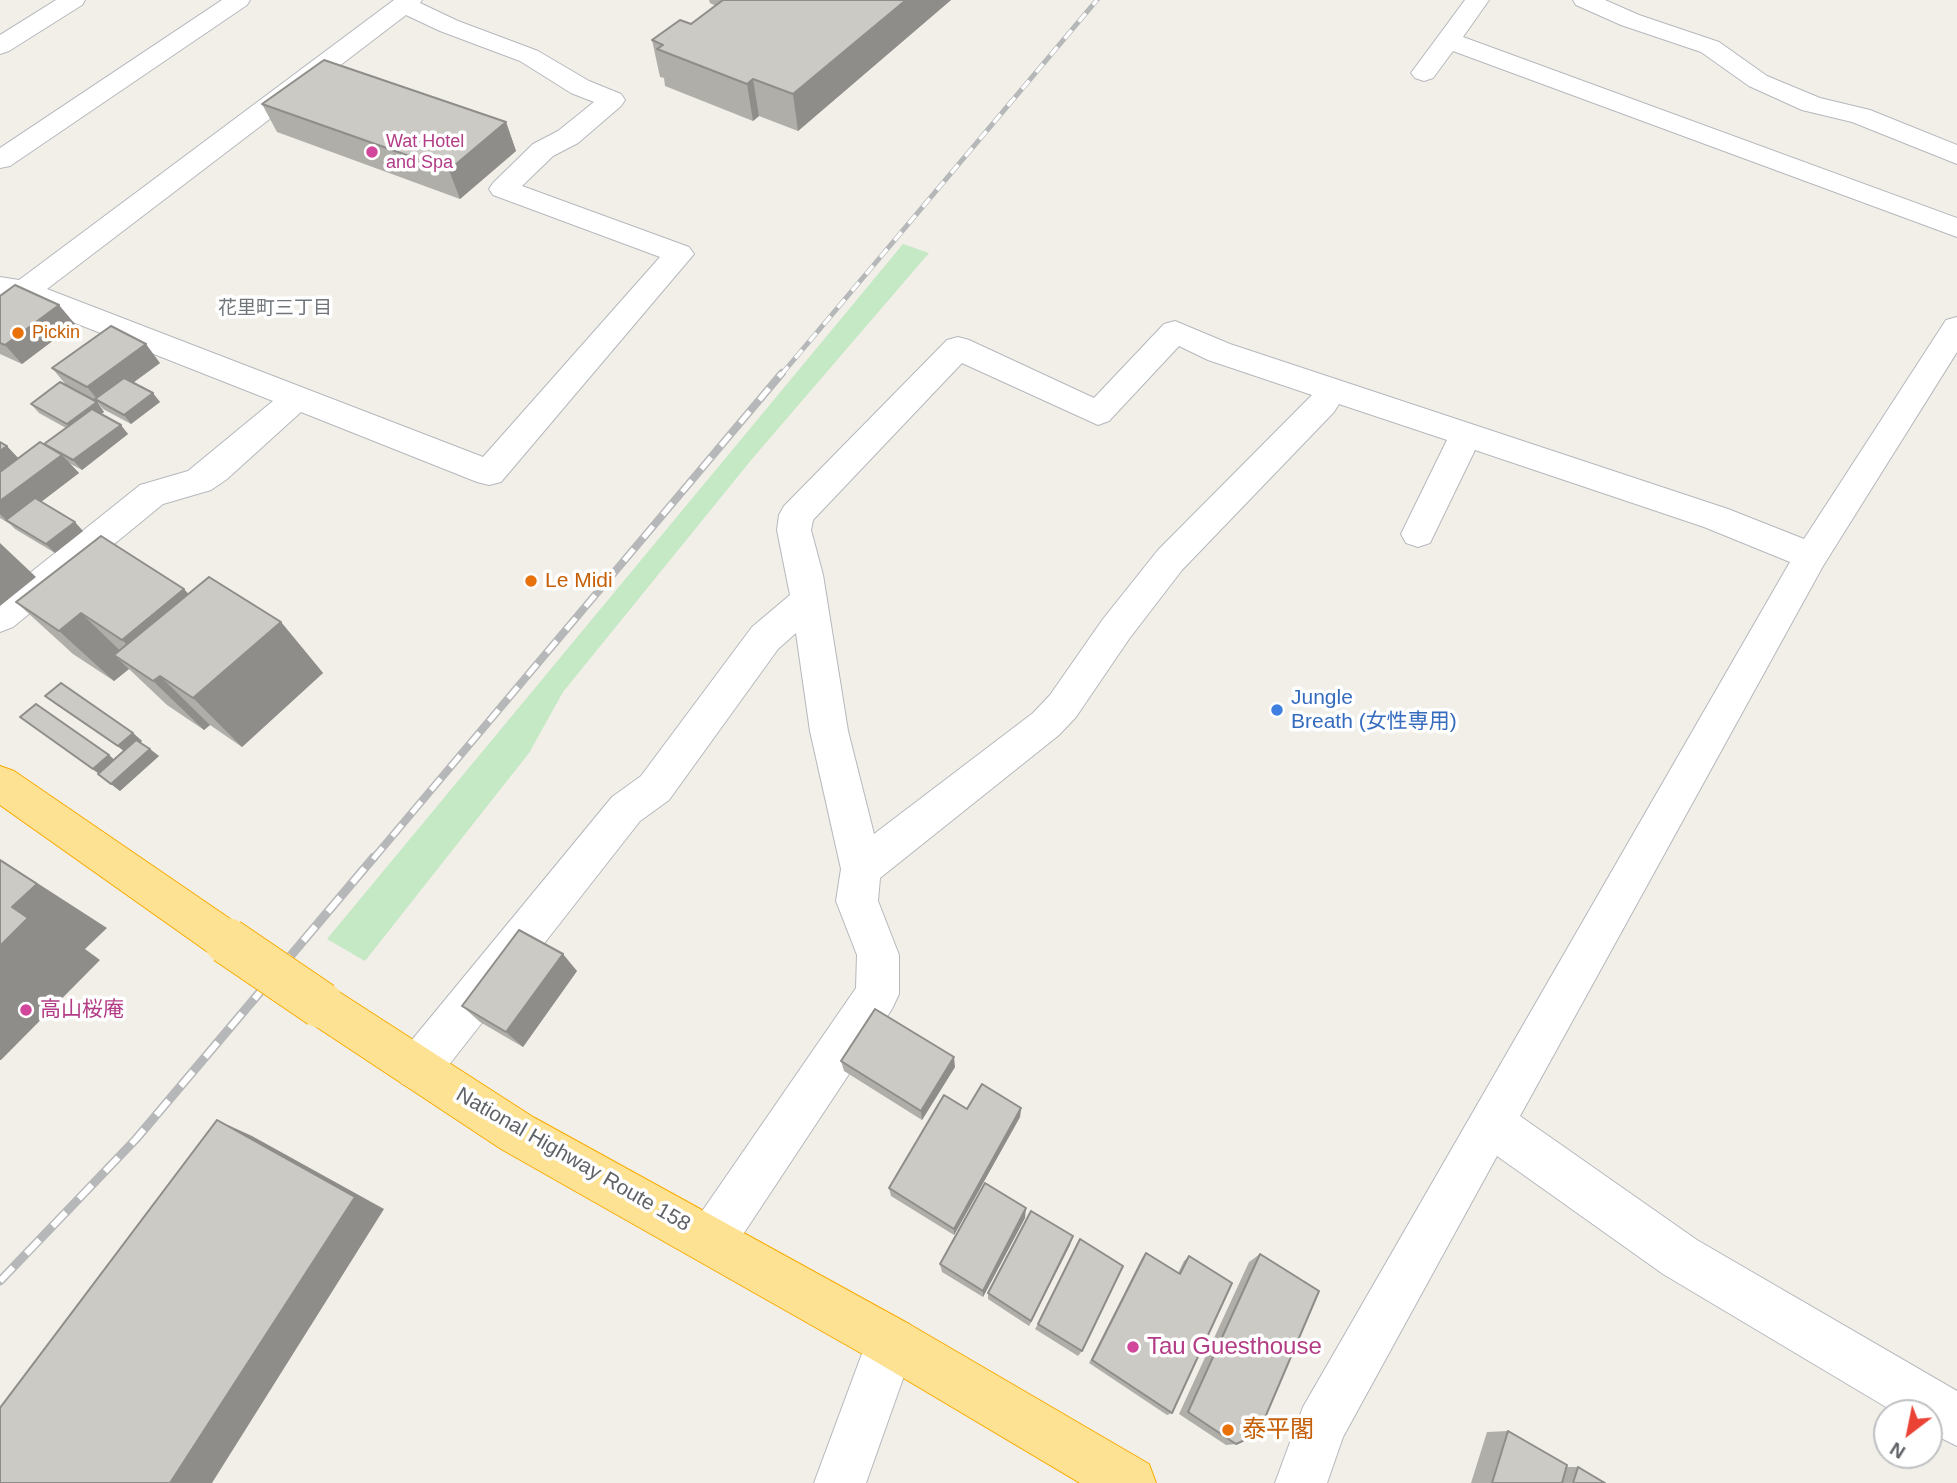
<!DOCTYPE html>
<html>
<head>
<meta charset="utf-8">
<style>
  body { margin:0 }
  #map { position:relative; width:1957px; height:1483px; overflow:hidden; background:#f1efe8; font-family:Helvetica,sans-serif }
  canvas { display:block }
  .north { position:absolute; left:1873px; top:1399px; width:70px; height:70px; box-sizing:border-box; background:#fff; border:2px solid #bfc1c3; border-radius:50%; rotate:212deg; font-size:19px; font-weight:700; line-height:28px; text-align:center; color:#5f6368 }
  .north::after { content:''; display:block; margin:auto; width:24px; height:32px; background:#ea4335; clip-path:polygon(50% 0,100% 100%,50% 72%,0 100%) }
</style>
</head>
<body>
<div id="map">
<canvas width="1957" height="1483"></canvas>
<div class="north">N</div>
</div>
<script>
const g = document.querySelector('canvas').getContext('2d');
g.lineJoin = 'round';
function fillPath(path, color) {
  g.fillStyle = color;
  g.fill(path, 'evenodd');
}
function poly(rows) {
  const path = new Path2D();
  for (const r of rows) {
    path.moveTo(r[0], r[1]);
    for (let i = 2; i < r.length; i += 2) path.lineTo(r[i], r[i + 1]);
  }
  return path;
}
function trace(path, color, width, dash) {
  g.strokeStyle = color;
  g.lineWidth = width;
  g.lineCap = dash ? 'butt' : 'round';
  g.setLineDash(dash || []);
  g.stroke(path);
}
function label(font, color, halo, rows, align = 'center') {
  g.font = font + ' Helvetica,"Noto Sans JP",sans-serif';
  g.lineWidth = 7;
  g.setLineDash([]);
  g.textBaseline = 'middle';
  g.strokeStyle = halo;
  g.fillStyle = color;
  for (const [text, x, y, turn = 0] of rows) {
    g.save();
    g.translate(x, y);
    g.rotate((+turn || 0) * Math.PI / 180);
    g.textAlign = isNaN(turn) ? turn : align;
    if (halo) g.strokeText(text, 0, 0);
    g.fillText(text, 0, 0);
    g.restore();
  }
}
fillPath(poly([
  [903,244,929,253,752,459,563,692,529,753,365,961,327,939]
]), '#c5e8c5');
const minor = poly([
  [56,0,85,0,82,5,9,51,0,54,0,35,56,0],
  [222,0,250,0,247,5,10,166,0,168,0,148,222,0],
  [394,0,422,0,420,3,458,21,538,51,589,81,621,94,625,100,621,106,578,143,553,156,522,186,689,247,694,254,501,482,489,485,477,482,301,412,227,479,211,490,163,504,13,627,0,632,0,597,140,485,188,471,273,401,27,304,18,311,7,314,0,312,0,277,19,280,394,0],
  [406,15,440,31,520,61,571,93,594,102,558,131,533,144,493,183,489,189,493,195,660,257,483,457,47,289,406,15],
  [1465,0,1489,0,1463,37,1957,218,1957,237,1453,51,1433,78,1424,81,1415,78,1411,73,1465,0],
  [1573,0,1605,0,1639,15,1719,42,1767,76,1820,98,1870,110,1957,145,1957,164,1852,122,1802,110,1749,86,1701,52,1621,25,1576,5,1573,0],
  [1957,317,1957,352,1823,566,1520,1116,1697,1240,1957,1391,1957,1446,1929,1432,1929,1413,1896,1413,1663,1274,1497,1156,1343,1437,1327,1483,1275,1483,1303,1407,1790,562,1704,527,1475,450,1430,543,1418,547,1406,543,1401,534,1447,440,1339,404,1334,412,1182,570,1129,639,1076,717,1059,735,880,878,878,901,899,955,899,994,892,1009,728,1257,711,1264,694,1257,687,1240,694,1223,856,988,857,955,836,901,841,869,810,731,796,633,778,649,669,800,640,821,434,1084,418,1090,402,1084,396,1068,402,1052,612,797,641,776,752,627,790,595,777,530,779,515,784,506,947,340,958,337,969,340,1094,398,1164,324,1175,321,1230,344,1728,509,1804,539,1946,320,1957,317],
  [1179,346,1208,360,1312,395,1158,550,1103,619,1050,695,1033,713,874,834,848,731,823,575,811,530,813,520,962,363,1098,425,1109,421,1179,346],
  [891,1317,909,1324,916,1342,866,1483,814,1483,873,1324,891,1317]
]);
const highway = poly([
  [0,766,14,771,242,927,248,941,242,955,227,961,212,955,0,805,0,766],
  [321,984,336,990,533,1117,909,1324,1149,1464,1156,1483,1080,1483,873,1360,501,1149,306,1020,299,1005,306,990,321,984]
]);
trace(minor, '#b5b8bc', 2);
trace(highway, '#f9ab00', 2);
fillPath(minor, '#fff');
fillPath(highway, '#fde293');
const railFar2 = poly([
  [781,375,1097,0]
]);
const railFar1 = poly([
  [373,859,782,373]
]);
const rail = poly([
  [0,1281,136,1139,374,857]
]);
trace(railFar2, '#b6b7b8', 5);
trace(railFar1, '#b6b7b8', 8);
trace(rail, '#b6b7b8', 9);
trace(railFar2, '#fff', 3.5, [11]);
trace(railFar1, '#fff', 5, [15]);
trace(rail, '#fff', 6, [19]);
const highwayBridge = poly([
  [227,941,321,1005]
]);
trace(highwayBridge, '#f9ab00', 48, []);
trace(highwayBridge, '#fde293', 46);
fillPath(poly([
  [709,0,951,0,798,131,759,116,753,121,665,86,664,78,660,77,652,40,691,24,716,6,710,3],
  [262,104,506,122,516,151,460,199,277,132],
  [0,296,75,324,22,364,0,354],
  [160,363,134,382,160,402,131,424,103,409,97,402,104,412,101,414,128,434,82,470,69,463,79,473,41,502,83,531,55,553,15,529,10,524,0,518,0,442,18,458,45,445,66,428,39,413,31,404,67,386,52,368],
  [184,589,188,594,281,622,323,673,242,747,210,725,204,730,167,705,129,669,114,681,73,654,16,602],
  [45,696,133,733,142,741,140,743,159,756,120,791,98,774,99,774,20,717,109,755,114,760,124,751,55,704],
  [577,971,523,1047,480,1022,462,1006],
  [841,1061,955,1067,922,1120,844,1071],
  [1021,1108,1020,1117,954,1235,891,1196,889,1188],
  [1025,1218,983,1297,942,1272,940,1264],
  [1070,1245,1029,1326,988,1299,988,1293],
  [1146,1253,1178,1273,1184,1261,1189,1256,1172,1413,1167,1415,1089,1363,1142,1258],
  [1260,1254,1236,1444,1226,1445,1179,1414,1249,1262],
  [1038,1324,1082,1351,1078,1356,1035,1329],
  [1508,1431,1567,1467,1578,1467,1605,1483,1471,1483,1487,1432]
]), '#afaea9');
fillPath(poly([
  [906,0,951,0,798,131,793,94],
  [753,79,759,116,753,121,747,84],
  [506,122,516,151,460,199,449,170],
  [59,305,75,324,22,364,5,345],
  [146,344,160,363,104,404,99,401,87,387],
  [153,393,160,402,131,424,124,415],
  [97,402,104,412,75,433,67,424],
  [121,425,128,434,82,470,73,460],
  [7,446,32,473,0,497,0,451],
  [62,455,79,473,12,524,7,521,0,514,0,501],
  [75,522,83,531,55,553,46,544],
  [0,543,36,577,0,606],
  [184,589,231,641,160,676,210,725,204,730,153,681,159,676,122,640],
  [81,613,135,665,114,655,129,669,114,681,59,631],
  [281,622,323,673,242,747,193,698],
  [133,733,142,741,127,754,118,746],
  [150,749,159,756,120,791,111,784],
  [109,755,118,763,103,777,93,769],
  [0,859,107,928,85,949,100,960,1,1060,0,1060,0,946,12,907],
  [563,954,577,971,523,1047,506,1032],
  [954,1057,955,1067,922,1120,921,1111],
  [1021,1108,1020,1117,954,1235,954,1229],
  [217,1120,252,1136,384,1209,212,1483,170,1483],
  [1026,1208,1025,1218,983,1297,983,1291],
  [1073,1236,1070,1245,1029,1326,1031,1321]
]), '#8f8d8a');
const building = poly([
  [723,0,906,0,793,94,753,79,747,84,657,49,663,45,652,40,680,20,691,24,723,0],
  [324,60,506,122,449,170,262,104,324,60],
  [15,285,59,305,5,345,0,343,0,296,15,285],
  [111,326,146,344,87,387,52,368,111,326],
  [124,378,153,393,124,415,95,399,124,378],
  [60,382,97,402,67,424,31,404,60,382],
  [92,409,121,425,73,460,44,444,92,409],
  [0,442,7,446,0,451,0,442],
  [40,442,62,455,0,501,0,472,40,442],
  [35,498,75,522,46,544,6,520,35,498],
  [101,536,184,589,122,640,81,613,59,631,16,602,101,536],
  [209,577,281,622,193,698,160,676,153,681,114,655,209,577],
  [61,683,133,733,118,746,45,696,61,683],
  [36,704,109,755,93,769,20,717,36,704],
  [136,740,150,749,111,784,98,774,136,740],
  [0,860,37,884,12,907,28,918,0,946,0,860],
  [519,930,563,954,506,1032,462,1006,519,930],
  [875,1009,954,1057,921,1111,841,1061,875,1009],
  [982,1084,1021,1108,954,1229,889,1188,944,1095,967,1109,982,1084],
  [217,1120,355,1197,170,1483,0,1483,0,1408,217,1120],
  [985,1183,1026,1208,983,1291,940,1264,985,1183],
  [1031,1211,1073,1236,1031,1321,988,1293,1031,1211],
  [1080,1239,1123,1266,1082,1351,1038,1324,1080,1239],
  [1146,1253,1180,1274,1189,1256,1232,1283,1172,1413,1092,1360,1146,1253],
  [1260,1254,1319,1291,1258,1434,1236,1444,1188,1412,1260,1254],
  [1508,1431,1567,1465,1562,1483,1492,1483,1508,1431],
  [1578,1467,1605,1483,1573,1483,1578,1467]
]);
fillPath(building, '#cccac5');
trace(building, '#8f8d8a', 2);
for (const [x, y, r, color] of [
  [372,152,7,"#d1479c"],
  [18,333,7,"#e8710a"],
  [531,581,7,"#e8710a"],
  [1277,710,7,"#3f7fe0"],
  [26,1010,7,"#d1479c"],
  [1133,1347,7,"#d1479c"],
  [1228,1430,7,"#e8710a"]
]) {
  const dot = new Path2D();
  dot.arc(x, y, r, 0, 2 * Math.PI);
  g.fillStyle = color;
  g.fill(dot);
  trace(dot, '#fff', 2.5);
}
label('18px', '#b23c85', '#fff', [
  ["Wat Hotel",386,142],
  ["and Spa",386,163]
], 'left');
label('18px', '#c56008', '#fff', [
  ["Pickin",32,333]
], 'left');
label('19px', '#70757a', '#fff', [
  ["花里町三丁目",275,309]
]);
label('21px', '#c56008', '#fff', [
  ["Le Midi",545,581]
], 'left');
label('21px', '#366cbe', '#fff', [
  ["Jungle",1291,698],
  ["Breath (女性専用)",1291,722]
], 'left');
label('21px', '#b23c85', '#fff', [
  ["高山桜庵",40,1010]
], 'left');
label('21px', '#5f6368', '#fff', [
  ["National Highway Route 158",573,1160,30]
]);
label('24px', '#b23c85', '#fff', [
  ["Tau Guesthouse",1147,1347]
], 'left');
label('24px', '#c56008', '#fff', [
  ["泰平閣",1242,1430]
], 'left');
</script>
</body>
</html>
